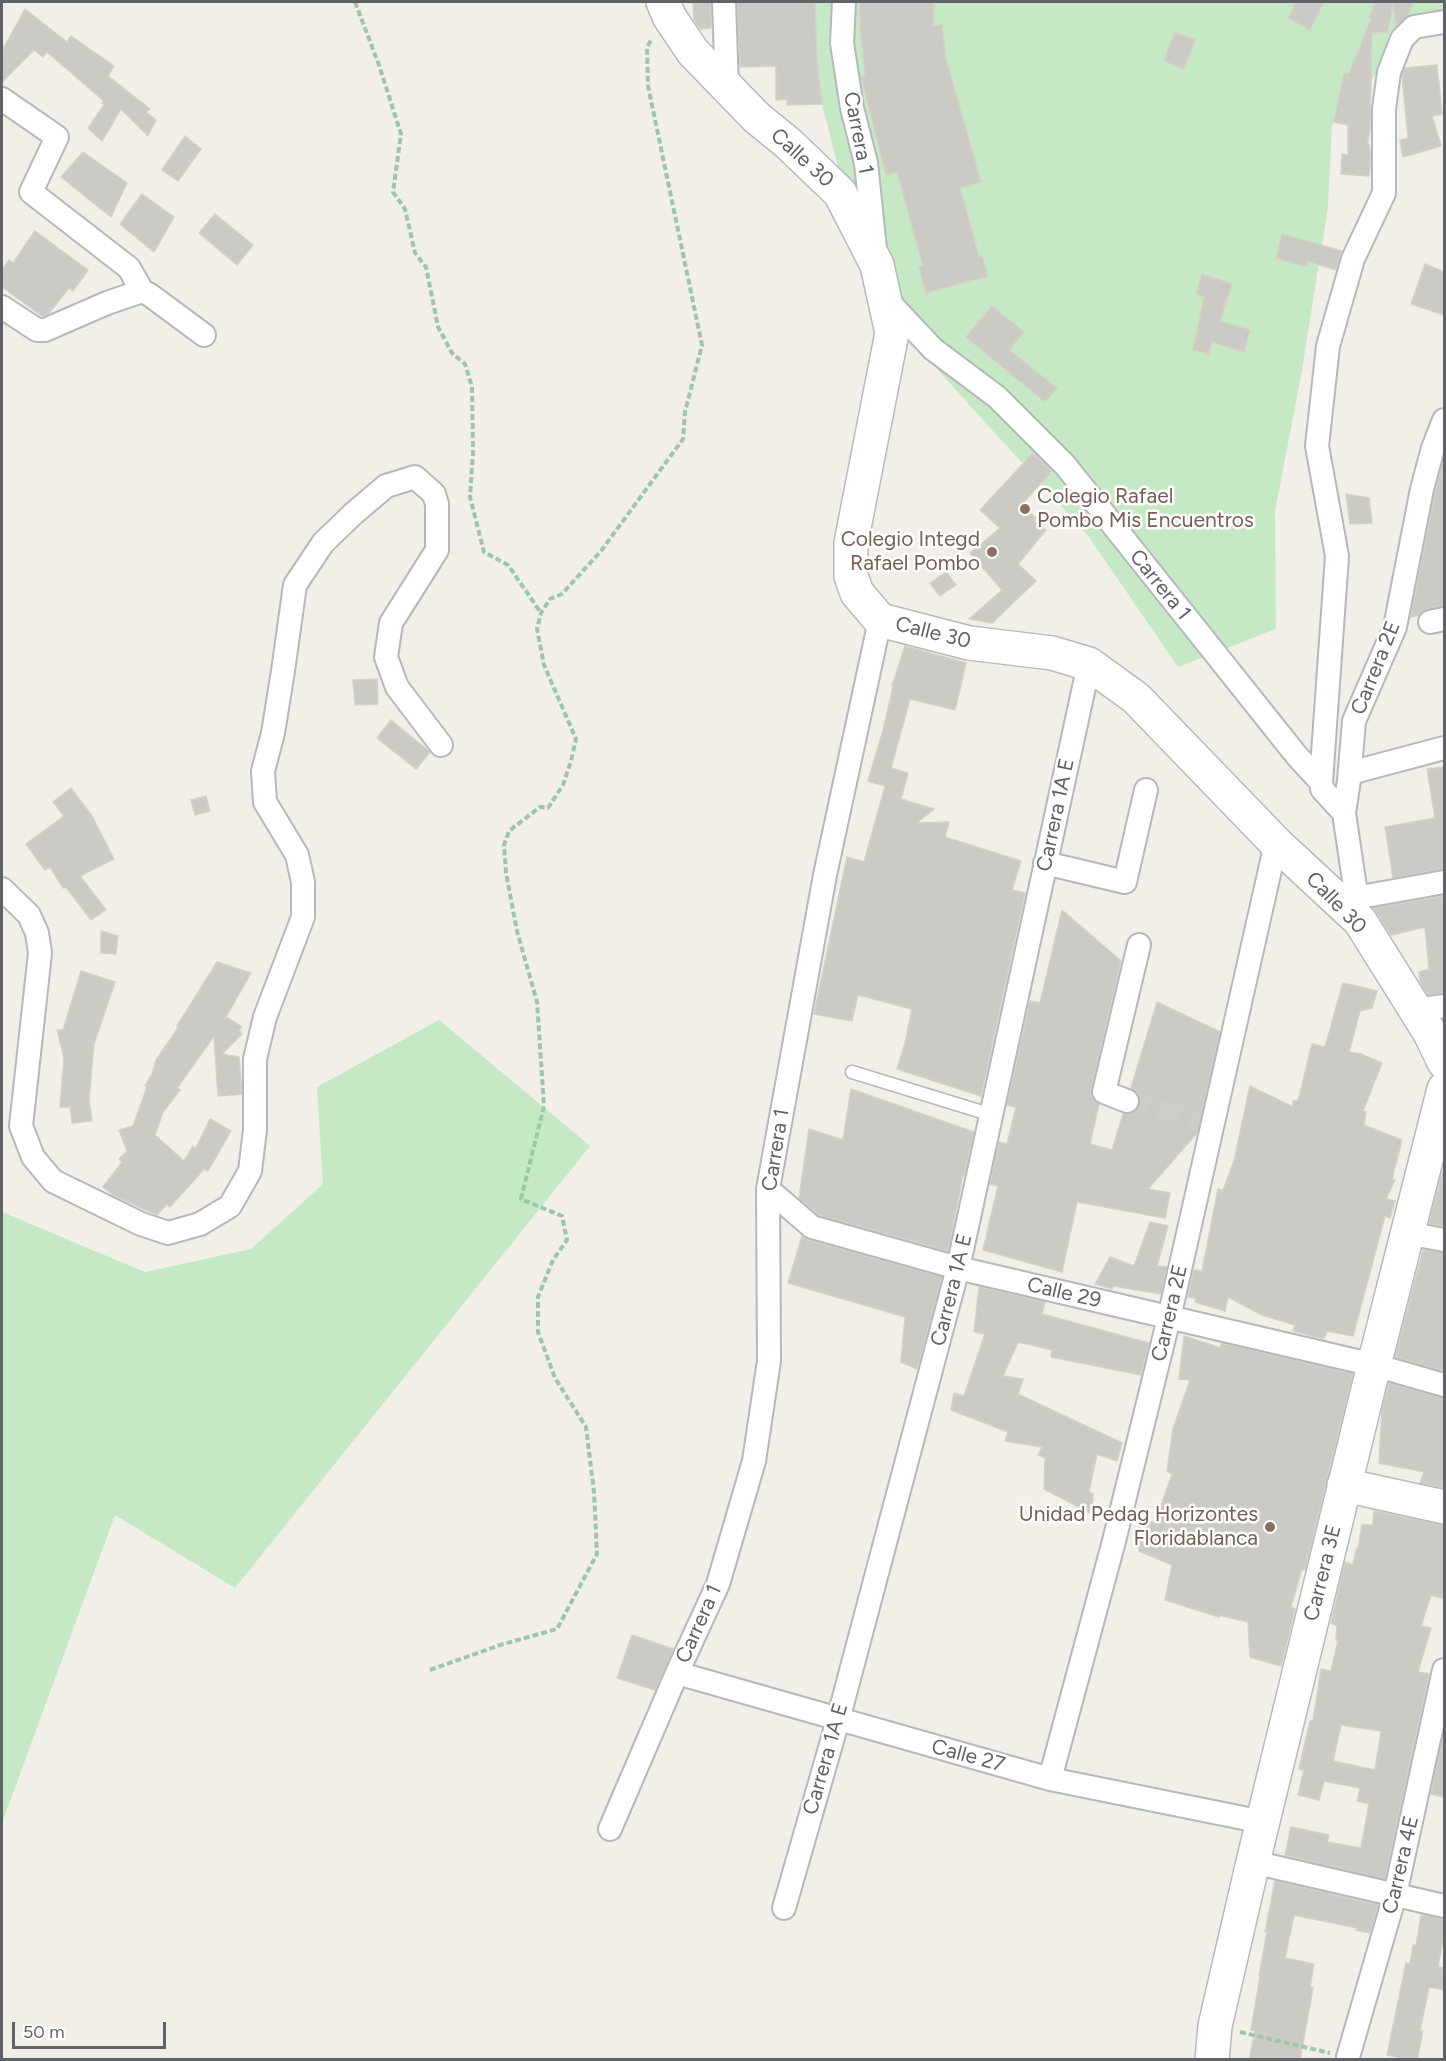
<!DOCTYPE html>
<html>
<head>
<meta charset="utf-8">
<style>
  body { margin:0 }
  #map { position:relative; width:1446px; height:2061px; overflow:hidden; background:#f1efe8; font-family:Figtree,sans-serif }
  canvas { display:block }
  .frame { position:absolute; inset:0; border:3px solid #5f6368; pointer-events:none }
  .scale { position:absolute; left:12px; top:2022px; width:154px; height:27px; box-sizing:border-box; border:3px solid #5f6368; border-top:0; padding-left:8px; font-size:18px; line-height:21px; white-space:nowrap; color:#5f6368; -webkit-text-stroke:4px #fff; paint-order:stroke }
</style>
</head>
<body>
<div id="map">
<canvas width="1446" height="2061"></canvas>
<div class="frame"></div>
<div class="scale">50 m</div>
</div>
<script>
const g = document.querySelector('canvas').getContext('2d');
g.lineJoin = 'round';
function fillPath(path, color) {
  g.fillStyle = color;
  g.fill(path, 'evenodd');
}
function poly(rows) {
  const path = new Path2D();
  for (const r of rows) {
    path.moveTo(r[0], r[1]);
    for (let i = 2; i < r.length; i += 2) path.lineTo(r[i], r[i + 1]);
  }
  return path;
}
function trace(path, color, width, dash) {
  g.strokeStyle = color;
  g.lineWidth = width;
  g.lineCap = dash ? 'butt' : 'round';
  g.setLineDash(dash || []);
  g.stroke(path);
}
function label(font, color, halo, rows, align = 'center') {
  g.font = font + ' Figtree,sans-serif';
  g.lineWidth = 5;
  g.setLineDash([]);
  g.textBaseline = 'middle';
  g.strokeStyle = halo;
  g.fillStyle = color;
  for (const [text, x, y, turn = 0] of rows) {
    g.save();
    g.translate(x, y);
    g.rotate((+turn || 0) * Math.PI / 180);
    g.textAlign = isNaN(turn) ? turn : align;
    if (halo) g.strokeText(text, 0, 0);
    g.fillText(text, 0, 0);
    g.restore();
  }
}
fillPath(poly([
  [815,2,1444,2,1444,22,1414,27,1363,90,1332,125,1328,207,1301,376,1275,511,1276,629,1178,667,1089,537,919,349,845,194,822,104,817,60],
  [439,1020,590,1146,235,1588,115,1515,2,1823,2,1212,145,1272,251,1249,323,1184,317,1087]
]), '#c5e8c5');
const building = poly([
  [693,2,711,2,711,28,700,29,694,20,693,2],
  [737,2,815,2,817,60,822,104,787,105,787,99,776,100,776,66,740,67,737,2],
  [860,2,934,2,933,26,942,25,946,59,981,182,960,188,979,257,982,256,988,276,926,293,919,267,923,266,897,172,886,175,861,76,865,76,860,27,860,2],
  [1296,2,1324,2,1310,30,1288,18,1296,2],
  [1375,2,1413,2,1408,16,1396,26,1393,3,1388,32,1372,33,1370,130,1367,145,1369,144,1371,156,1369,176,1341,174,1342,154,1348,155,1348,125,1334,122,1344,73,1349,74,1371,19,1369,18,1375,2],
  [25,9,67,42,71,36,114,66,108,76,150,109,146,112,156,120,148,136,121,109,102,141,88,128,104,105,102,103,104,101,47,52,43,57,34,50,2,82,2,51,25,9],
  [1175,32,1195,40,1184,69,1164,61,1175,32],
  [1437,65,1442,114,1432,116,1441,146,1403,157,1400,140,1408,138,1402,75,1405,68,1437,65],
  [185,136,201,149,178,181,162,170,185,136],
  [83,152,127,183,111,217,61,177,83,152],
  [142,194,174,217,154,252,120,224,142,194],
  [215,214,253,245,237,265,199,233,215,214],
  [35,231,88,270,73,291,69,288,49,313,42,316,2,287,2,270,9,260,13,263,35,231],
  [1282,234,1342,251,1336,270,1308,261,1307,267,1276,258,1282,234],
  [1425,264,1444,272,1444,315,1411,304,1425,264],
  [1202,274,1232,284,1220,321,1250,330,1244,352,1212,342,1209,354,1193,350,1204,297,1196,294,1202,274],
  [992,306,1024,332,1009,350,1057,388,1045,402,966,337,992,306],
  [1033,453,1052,471,1021,505,1036,518,1034,520,1046,530,1018,564,1036,581,992,623,969,619,1002,590,970,553,1000,528,980,510,1033,453],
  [1444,457,1444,606,1427,609,1419,615,1411,617,1435,492,1444,457],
  [1346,494,1369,498,1372,523,1350,524,1346,494],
  [946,572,956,585,940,596,930,583,946,572],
  [905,646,966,663,955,710,910,699,891,768,908,773,901,799,934,809,917,823,949,822,945,837,1021,861,1012,890,1025,893,981,1096,897,1069,905,1043,912,1009,858,995,852,1021,814,1014,847,857,864,862,885,786,868,781,883,730,893,687,892,686,905,646],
  [377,679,378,704,355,705,353,680,377,679],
  [391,720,430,752,416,769,377,738,391,720],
  [1444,767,1444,869,1393,878,1385,827,1435,818,1427,769,1444,767],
  [71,788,92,816,114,859,80,876,106,910,91,920,66,887,63,888,50,867,45,870,26,844,64,816,53,802,71,788],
  [206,796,210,811,195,815,191,800,206,796],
  [1444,896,1444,993,1428,995,1420,981,1419,972,1429,969,1425,927,1391,935,1374,908,1444,896],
  [1062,910,1121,961,1091,1089,1091,1096,1099,1104,1090,1144,1112,1150,1123,1114,1135,1112,1139,1106,1140,1100,1138,1093,1131,1088,1157,1002,1220,1032,1197,1133,1148,1189,1170,1193,1165,1218,1077,1202,1062,1272,983,1250,998,1186,990,1184,999,1142,1007,1144,1016,1107,1007,1105,1030,1001,1040,1003,1062,910],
  [101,931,118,936,116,954,101,953,101,931],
  [217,962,251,973,226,1017,242,1027,239,1030,242,1034,222,1054,239,1057,242,1094,218,1096,214,1036,177,1088,180,1090,163,1112,155,1135,184,1161,193,1146,196,1148,210,1119,231,1131,208,1171,204,1169,170,1207,167,1204,157,1215,113,1195,103,1187,122,1162,119,1159,127,1151,119,1130,133,1126,147,1087,145,1086,152,1074,156,1060,178,1028,177,1026,217,962],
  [81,971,115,982,94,1044,89,1099,92,1121,72,1123,70,1107,60,1107,64,1057,57,1030,63,1030,81,971],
  [1343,983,1377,991,1372,1008,1360,1011,1349,1052,1361,1054,1382,1063,1363,1111,1366,1112,1364,1125,1402,1140,1392,1179,1395,1180,1386,1199,1395,1201,1390,1218,1385,1216,1353,1336,1327,1331,1324,1339,1293,1331,1295,1325,1262,1315,1228,1297,1225,1311,1195,1302,1196,1298,1188,1297,1194,1270,1202,1271,1218,1189,1223,1190,1234,1161,1250,1086,1293,1107,1293,1100,1298,1101,1312,1044,1325,1047,1343,983],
  [851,1089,974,1132,964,1176,963,1175,948,1251,819,1215,799,1198,809,1129,843,1140,851,1089],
  [1442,1172,1444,1172,1444,1226,1429,1223,1442,1172],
  [1150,1222,1168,1226,1157,1266,1167,1267,1161,1294,1113,1286,1112,1289,1095,1284,1110,1257,1134,1266,1150,1222],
  [802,1236,808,1240,942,1277,917,1369,901,1362,905,1317,788,1283,802,1236],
  [1423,1250,1444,1253,1444,1371,1395,1357,1423,1250],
  [979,1287,1045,1302,1042,1314,1149,1343,1141,1375,1051,1357,1052,1350,1018,1342,1003,1376,1023,1379,1018,1394,1122,1443,1117,1461,1097,1454,1089,1492,1093,1494,1092,1514,1044,1489,1045,1458,1038,1455,1042,1447,1005,1441,1008,1432,951,1410,954,1393,964,1396,985,1334,974,1332,979,1287],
  [1184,1336,1221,1348,1221,1343,1353,1374,1305,1570,1302,1569,1291,1607,1295,1609,1281,1666,1250,1657,1248,1622,1219,1615,1219,1617,1165,1600,1172,1565,1139,1551,1138,1531,1140,1519,1155,1523,1172,1474,1167,1471,1173,1429,1190,1380,1179,1379,1184,1336],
  [1389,1383,1444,1398,1444,1488,1420,1483,1424,1472,1379,1463,1382,1410,1389,1383],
  [1374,1511,1444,1525,1444,1599,1431,1595,1421,1626,1431,1628,1418,1672,1429,1674,1385,1879,1285,1855,1291,1827,1329,1835,1327,1842,1361,1848,1369,1804,1357,1801,1360,1788,1324,1781,1319,1800,1298,1795,1304,1770,1299,1769,1310,1721,1313,1721,1321,1669,1331,1671,1338,1641,1336,1640,1337,1626,1331,1623,1345,1562,1353,1565,1356,1549,1358,1549,1362,1525,1373,1525,1374,1511],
  [1341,1725,1381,1731,1375,1770,1333,1761,1341,1725],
  [632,1635,673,1649,655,1690,617,1678,632,1635],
  [1444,1731,1444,1797,1431,1794,1444,1731],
  [1275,1881,1378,1905,1370,1933,1356,1930,1357,1928,1294,1915,1285,1958,1314,1964,1310,1987,1313,1988,1300,2060,1249,2060,1255,2031,1251,2030,1260,1976,1259,1976,1267,1932,1265,1932,1275,1881],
  [1421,1915,1444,1919,1444,1934,1438,1967,1444,1968,1444,1990,1429,1987,1420,2031,1423,2031,1417,2060,1409,2060,1387,2055,1406,1963,1410,1964,1413,1945,1416,1946,1421,1915]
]);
fillPath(building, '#cccac5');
trace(building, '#d6d1c6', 1.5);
trace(poly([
  [1127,1101,1201,1121]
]), '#ccccc8', 22, [22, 11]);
const lane = poly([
  [852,1072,992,1115]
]);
const street = poly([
  [724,2,727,88],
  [844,2,842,43,852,108,866,163,875,249],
  [2,99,57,137,31,192,129,268,142,291,150,295,204,335],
  [886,299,933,349,997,397,1065,465,1297,756,1321,782,1322,789,1344,813],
  [2,307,37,330,45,330,107,303,142,291],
  [1430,622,1444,619],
  [1350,773,1444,748],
  [1321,782,1337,556,1317,446,1328,346,1353,259,1384,193,1384,109,1389,72,1402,39,1414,27,1444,22],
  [1045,863,1125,882,1146,790],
  [2,889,29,915,37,933,40,953,21,1126,33,1157,53,1181,141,1224,168,1233,200,1224,230,1206,250,1171,255,1130,255,1059,265,1017,303,917,303,882,297,855,265,802,263,771,273,733,283,671,295,585,323,543,353,514,386,486,415,477,434,494,437,504,437,550,391,623,386,657,397,687,441,745],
  [1355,898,1444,882],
  [1360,921,1344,813,1349,780,1354,721,1395,627,1422,489,1433,448,1444,420],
  [1415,1010,1444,1006],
  [1127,1101,1104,1092,1139,945],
  [768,1189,812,1227,958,1268,1374,1365,1444,1385],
  [1407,1233,1444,1240],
  [677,1673,1050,1779,1263,1822],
  [1050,1779,1114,1541,1169,1318,1276,843],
  [610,1829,677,1673,718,1584,754,1461,769,1361,768,1189,825,875,880,620],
  [1253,1862,1444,1906],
  [784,1908,838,1720,958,1268,1089,664],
  [1348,2057,1395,1895,1444,1670]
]);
const secondary = poly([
  [663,2,670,18,693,52,756,117,789,144,840,193,877,265,892,333,851,543,851,576,857,593,880,620,969,643,1052,653,1089,664,1136,698,1276,843,1360,921,1430,1033,1444,1062],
  [1344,1485,1444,1507],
  [1212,2060,1215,2026,1253,1862,1374,1365,1444,1089]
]);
trace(lane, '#b5b8bc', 15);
trace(street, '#b5b8bc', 26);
trace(secondary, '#b6babf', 36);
trace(poly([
  [355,2,379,65,401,134,393,192,405,209,415,253,426,267,438,327,452,353,465,364,472,387,473,453,470,497,484,552,508,565,541,613],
  [430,1670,500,1645,557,1629,597,1554,594,1492,586,1427,555,1378,538,1332,538,1297,553,1260,567,1240,562,1216,521,1199,544,1106,537,1002,517,931,506,873,504,845,509,831,540,807,548,808,563,785,571,761,576,739,544,665,537,629,541,613,550,599,562,594,601,551,683,439,685,412,702,345,648,86,647,47,652,39],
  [1240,2032,1330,2053]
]), '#9cc7a9', 4, [6, 3]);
trace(lane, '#fff', 12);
trace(street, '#fff', 22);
trace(secondary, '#fff', 33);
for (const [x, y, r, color] of [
  [1025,509,6,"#8d6e63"],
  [992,552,6,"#8d6e63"],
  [1270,1527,6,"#8d6e63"]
]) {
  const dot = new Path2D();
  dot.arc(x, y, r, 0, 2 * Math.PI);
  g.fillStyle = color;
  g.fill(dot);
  trace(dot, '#fff', 2);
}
label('21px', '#5f6368', '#fff', [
  ["Carrera 1",858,133,79],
  ["Calle 30",802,158,42],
  ["Carrera 1",1160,585,51],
  ["Calle 30",933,633,14],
  ["Carrera 2E",1376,668,-68],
  ["Carrera 1A E",1056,815,-78],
  ["Calle 30",1336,903,46],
  ["Carrera 1",776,1150,-81],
  ["Carrera 1A E",952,1290,-76],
  ["Calle 29",1064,1293,13],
  ["Carrera 2E",1170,1313,-77],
  ["Carrera 3E",1323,1573,-76],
  ["Carrera 1",699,1624,-66],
  ["Calle 27",968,1756,15],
  ["Carrera 1A E",826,1759,-74],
  ["Carrera 4E",1401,1865,-77]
]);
label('21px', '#785e54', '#fff', [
  ["Colegio Rafael",1037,497,"left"],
  ["Pombo Mis Encuentros",1037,521,"left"],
  ["Colegio Integd",980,540],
  ["Rafael Pombo",980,564],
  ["Unidad Pedag Horizontes",1258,1515],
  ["Floridablanca",1258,1539]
], 'right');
</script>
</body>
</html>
